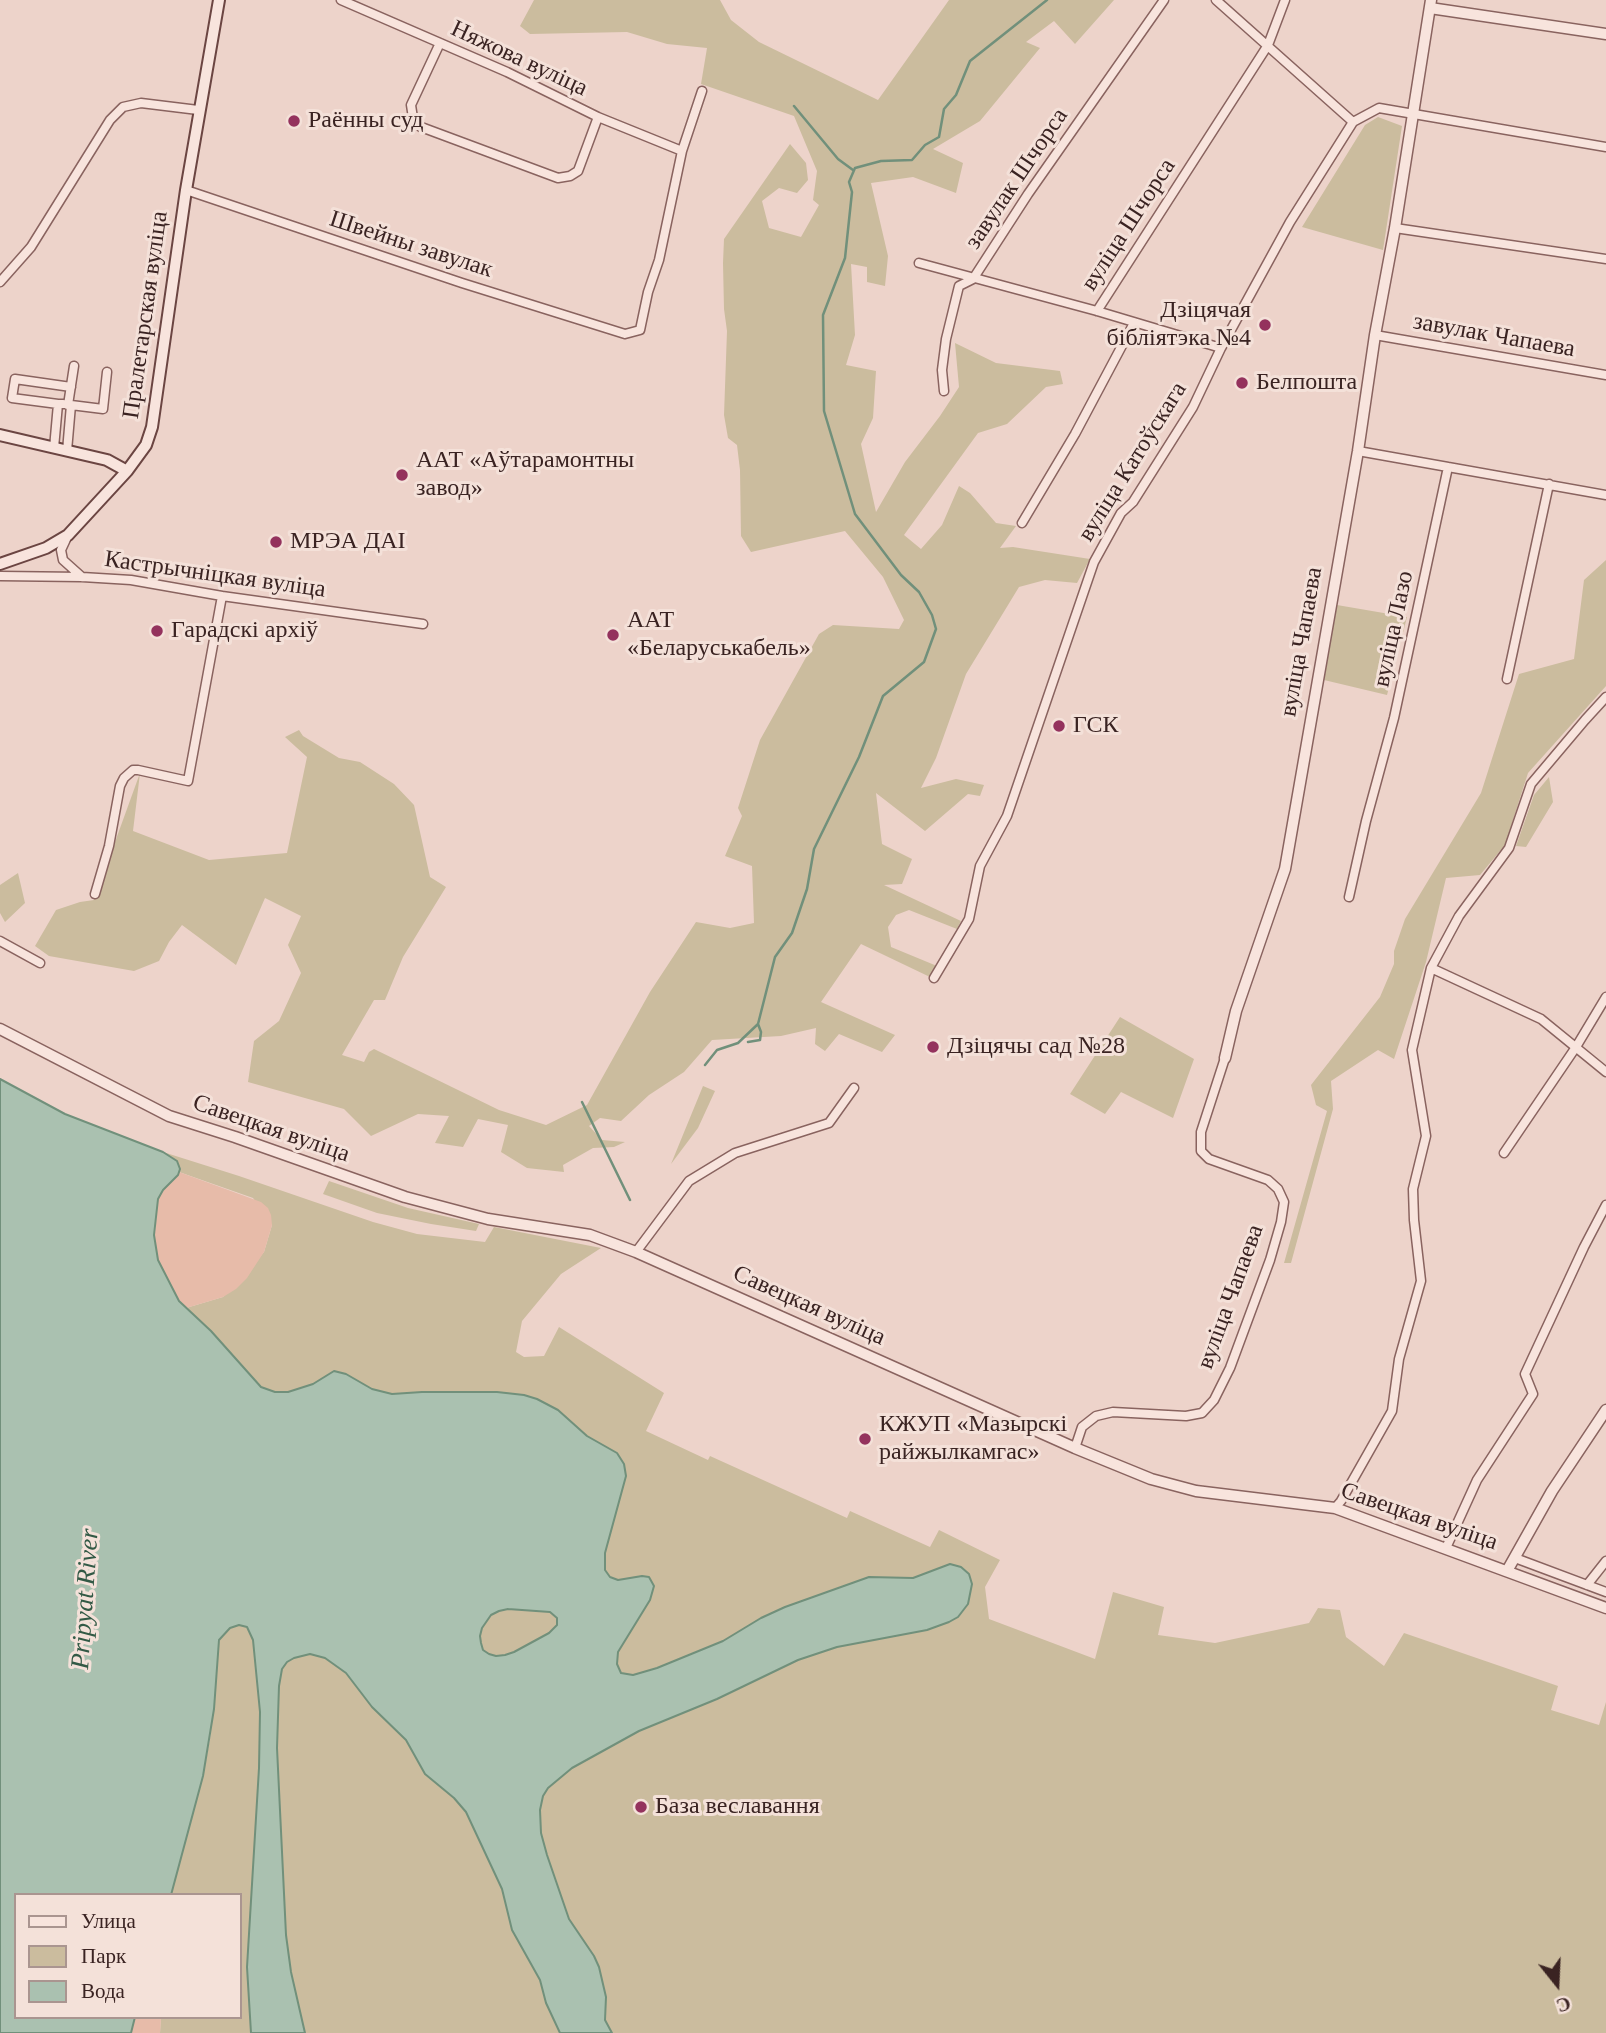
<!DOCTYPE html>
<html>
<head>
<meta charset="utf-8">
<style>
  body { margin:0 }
  #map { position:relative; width:1606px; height:2033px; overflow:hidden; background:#edd3ca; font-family:Georgia,serif }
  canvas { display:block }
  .legend { position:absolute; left:14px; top:1893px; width:228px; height:126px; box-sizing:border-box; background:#f4e1d9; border:2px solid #aa9590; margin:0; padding:9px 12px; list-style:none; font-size:21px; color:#3a2322 }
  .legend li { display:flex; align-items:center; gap:14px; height:35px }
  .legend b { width:35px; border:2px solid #aa9590 }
  .north { position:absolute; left:1522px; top:1949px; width:70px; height:70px; -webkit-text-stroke:5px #f4e1d9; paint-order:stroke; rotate:162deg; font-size:19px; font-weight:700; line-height:28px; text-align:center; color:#3a2322 }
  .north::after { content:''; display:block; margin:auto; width:24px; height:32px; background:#3a2322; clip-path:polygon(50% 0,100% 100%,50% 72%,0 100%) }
</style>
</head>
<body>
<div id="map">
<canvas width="1606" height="2033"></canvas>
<ul class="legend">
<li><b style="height:9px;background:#f8e4dd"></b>Улица</li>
<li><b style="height:19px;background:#cbbc9e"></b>Парк</li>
<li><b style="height:19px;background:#aac1b0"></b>Вода</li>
</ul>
<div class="north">С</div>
</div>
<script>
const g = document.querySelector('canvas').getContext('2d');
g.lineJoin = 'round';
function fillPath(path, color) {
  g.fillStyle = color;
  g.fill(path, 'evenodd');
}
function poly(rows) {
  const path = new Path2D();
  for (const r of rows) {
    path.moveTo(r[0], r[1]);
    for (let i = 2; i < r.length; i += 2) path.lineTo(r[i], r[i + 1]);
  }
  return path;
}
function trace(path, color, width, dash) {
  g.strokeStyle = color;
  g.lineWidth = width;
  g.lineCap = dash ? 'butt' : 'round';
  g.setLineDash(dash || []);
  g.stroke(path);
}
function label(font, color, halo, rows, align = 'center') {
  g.font = font + ' Georgia,serif';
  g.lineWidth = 6;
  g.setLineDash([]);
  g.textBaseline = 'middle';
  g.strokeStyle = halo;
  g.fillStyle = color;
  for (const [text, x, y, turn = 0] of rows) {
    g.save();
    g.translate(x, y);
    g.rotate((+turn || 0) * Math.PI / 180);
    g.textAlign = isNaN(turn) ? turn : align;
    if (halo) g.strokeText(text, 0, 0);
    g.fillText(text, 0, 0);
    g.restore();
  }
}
fillPath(poly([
  [534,0,720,0,731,20,759,42,878,100,949,0,1114,0,1075,44,1054,21,1026,42,1040,48,980,121,933,149,963,163,956,193,913,177,871,183,888,256,885,286,867,282,867,267,851,264,855,335,846,365,876,371,873,418,861,444,876,512,905,462,940,416,959,387,955,343,996,363,1060,371,1063,384,1046,387,1007,424,978,433,904,535,921,549,942,525,959,486,970,493,996,523,1016,526,1000,548,1013,547,1090,559,1077,583,1045,580,1019,587,966,674,936,758,921,788,956,779,984,785,980,796,968,794,925,831,876,793,882,844,912,859,902,884,884,885,961,921,957,929,909,910,896,915,888,927,891,947,937,966,930,977,861,944,821,1002,895,1035,882,1052,839,1034,825,1051,815,1044,816,1028,781,1036,712,1040,684,1072,649,1095,621,1121,600,1118,589,1126,602,1140,625,1142,614,1147,593,1148,563,1165,564,1172,527,1168,501,1152,508,1125,478,1119,463,1147,435,1143,449,1116,418,1114,371,1136,344,1109,248,1082,254,1041,279,1021,301,973,288,945,301,916,265,898,236,965,182,925,169,942,159,961,134,971,49,956,35,946,56,910,80,902,94,900,140,773,133,831,209,860,287,853,307,757,285,737,299,730,303,736,339,758,360,762,394,784,414,805,430,877,446,887,403,957,385,1000,374,1000,342,1055,364,1062,369,1052,374,1049,499,1110,546,1125,587,1105,650,992,696,922,730,928,754,923,752,866,725,856,742,816,738,808,760,740,819,634,833,625,899,629,904,620,883,577,845,531,751,552,741,536,740,470,737,445,728,438,724,415,727,331,724,309,723,263,724,239,790,144,806,163,808,180,797,193,779,188,762,201,769,228,801,237,819,205,813,200,817,171,794,116,701,84,707,48,667,44,627,32,530,34,520,26],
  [1378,117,1402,126,1383,250,1302,227,1365,125],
  [1606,560,1606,686,1528,773,1505,845,1480,875,1446,878,1426,962,1394,1059,1378,1050,1331,1081,1333,1109,1291,1263,1284,1263,1327,1111,1316,1105,1311,1085,1380,997,1394,964,1394,951,1405,919,1481,793,1519,674,1574,659,1584,580],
  [1337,605,1407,617,1387,695,1324,680],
  [1549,777,1553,802,1526,847,1516,846,1534,795],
  [18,873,25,903,5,922,0,913,0,885],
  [1120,1017,1194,1059,1173,1118,1121,1092,1105,1114,1070,1094],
  [703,1086,715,1091,698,1128,671,1164],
  [163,1152,239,1176,373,1222,417,1234,485,1242,494,1227,601,1248,561,1274,522,1321,516,1352,524,1357,544,1356,559,1327,664,1393,646,1431,708,1460,710,1456,847,1518,850,1511,930,1547,939,1530,1000,1560,985,1587,989,1619,1095,1659,1113,1592,1164,1607,1158,1635,1215,1643,1309,1623,1318,1608,1340,1610,1346,1637,1384,1666,1404,1633,1558,1686,1551,1710,1599,1725,1606,1702,1606,2033,160,2033,161,2017,240,2017,240,1895,171,1895,203,1776,210,1739,218,1645,222,1635,258,1384,211,1331,186,1308,223,1297,264,1252,272,1225,253,1198,179,1172,180,1169,173,1158],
  [329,1181,408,1208,479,1224,476,1231,431,1224,377,1213,323,1194]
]), '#cbbc9e');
fillPath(poly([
  [179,1172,261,1202,268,1208,271,1215,272,1225,264,1252,247,1278,236,1289,223,1297,186,1308,176,1296,158,1260,154,1244,158,1199,163,1190,176,1178],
  [135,2017,161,2017,160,2033,131,2033]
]), '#e7bba9');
const water = poly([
  [0,1079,65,1114,163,1152,177,1161,180,1169,178,1175,163,1190,158,1199,154,1235,158,1260,179,1301,211,1331,261,1387,275,1392,288,1392,313,1384,334,1371,346,1374,372,1389,392,1394,422,1392,497,1392,524,1395,537,1399,558,1410,587,1436,617,1453,624,1464,626,1476,605,1553,605,1570,610,1577,618,1580,642,1576,649,1577,654,1586,650,1600,618,1652,617,1664,621,1673,633,1675,657,1668,723,1641,761,1618,785,1607,869,1577,913,1578,950,1564,961,1567,969,1574,972,1584,968,1604,958,1617,949,1622,927,1630,837,1647,798,1660,717,1699,639,1731,572,1768,548,1788,543,1796,540,1810,541,1833,547,1855,569,1919,594,1956,599,1967,606,1997,605,2020,612,2033,560,2033,546,2003,540,1980,512,1930,502,1889,466,1812,454,1798,425,1774,406,1740,372,1707,346,1673,325,1658,310,1654,294,1658,287,1662,282,1669,279,1686,277,1748,286,1935,291,1972,305,2033,251,2033,247,1967,259,1768,260,1712,253,1640,247,1627,239,1625,230,1628,219,1640,214,1709,203,1776,171,1895,16,1895,16,2017,135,2017,131,2033,0,2033,0,1079],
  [508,1609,550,1612,557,1618,557,1625,549,1633,514,1652,505,1655,496,1656,489,1654,483,1650,481,1643,480,1636,482,1628,491,1615,499,1611,508,1609]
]);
fillPath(water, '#aac1b0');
trace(water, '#71907b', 2);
trace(poly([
  [794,106,838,159,853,170],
  [748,1042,760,1040,761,1032,758,1024],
  [705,1065,717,1050,738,1043,758,1024,775,957,792,933,807,889,814,849,859,757,883,696,924,662,936,629,932,615,919,592,901,575,855,514,824,411,823,315,845,258,852,192,849,182,855,168,881,161,912,160,925,145,939,137,944,109,956,95,970,61,1047,0],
  [582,1102,630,1200]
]), '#71907b', 2.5);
const minor = poly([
  [341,0,507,72,598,117,682,151],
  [1216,0,1353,122],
  [440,43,411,105,413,118,421,127,558,178,570,176,578,171,598,117],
  [186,190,462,283,625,334,640,330,648,292,659,260,682,151,702,91],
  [1395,228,1606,259],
  [919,263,1097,311,1221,348],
  [0,282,31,247,110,120,123,107,141,103,198,110],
  [1097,311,1268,45,1285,0],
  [1375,335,1606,375],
  [944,391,942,370,946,339,959,286,973,279,1028,194,1164,0],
  [58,404,12,398,15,379,71,387],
  [68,405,74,366],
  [54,448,58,404,63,404],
  [67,451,71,405,103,409,107,372],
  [1358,451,1448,467],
  [1022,523,1075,434,1134,323],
  [68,535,61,550,63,560,82,577],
  [0,576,82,577,131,580,222,596,423,624],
  [1507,679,1549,484],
  [95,894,109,846,120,786,124,778,133,770,138,770,188,781,222,596],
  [1349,897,1366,821,1394,718,1448,467,1606,495],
  [0,941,40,963],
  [1431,968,1541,1019,1606,1072],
  [934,978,969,919,980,866,1007,816,1094,562,1121,513,1133,502,1193,407,1221,348,1290,222,1353,122,1379,108,1606,147],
  [1504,1153,1576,1047,1606,997],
  [636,1252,689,1181,735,1153,829,1123,854,1088],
  [1075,1448,1082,1427,1096,1416,1113,1412,1186,1416,1202,1413,1214,1400,1230,1368,1270,1260,1281,1222,1284,1202,1278,1189,1268,1180,1209,1159,1201,1151,1201,1132,1225,1058],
  [1335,1508,1341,1501,1392,1411,1399,1359,1421,1281,1414,1220,1413,1189,1426,1136,1412,1050,1431,968,1459,916,1509,848,1531,784,1585,720,1606,697],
  [1446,1548,1477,1480,1533,1394,1525,1374,1584,1247,1606,1205],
  [1515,1558,1606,1592],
  [1587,1585,1606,1561]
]);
const tertiary = poly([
  [1430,8,1606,34],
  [0,1029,169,1116,235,1137,405,1197,488,1219,590,1235,636,1252,1075,1448,1151,1479,1196,1491,1335,1508,1606,1608],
  [1225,1058,1236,1011,1285,869,1358,451,1375,335,1395,228,1431,0],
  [1507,1571,1552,1491,1606,1410]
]);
const secondary = poly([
  [0,435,107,460,127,471],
  [0,564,46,548,68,535,127,471,146,445,152,427,186,190,219,0]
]);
trace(minor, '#89635f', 11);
trace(tertiary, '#89635f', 13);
trace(secondary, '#6b4542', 14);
trace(minor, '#f8e4dd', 8);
trace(tertiary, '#f8e4dd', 10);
trace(secondary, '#f8e4dd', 10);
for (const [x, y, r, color] of [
  [294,121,7,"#94325d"],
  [1265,325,7,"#94325d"],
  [1242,383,7,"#94325d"],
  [402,475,7,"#94325d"],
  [276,542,7,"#94325d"],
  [157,631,7,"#94325d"],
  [613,635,7,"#94325d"],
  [1059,726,7,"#94325d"],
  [933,1047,7,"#94325d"],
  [865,1439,7,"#94325d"],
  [641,1807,7,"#94325d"]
]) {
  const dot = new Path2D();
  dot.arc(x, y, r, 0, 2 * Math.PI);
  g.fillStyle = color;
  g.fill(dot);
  trace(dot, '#f4e1d9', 2.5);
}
label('24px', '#3a2322', '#f4e1d9', [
  ["Няжова вуліца",519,59,25],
  ["завулак Шчорса",1017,179,-56],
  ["вуліца Шчорса",1129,225,-57],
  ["Швейны завулак",411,245,18],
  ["Пралетарская вуліца",146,315,-82],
  ["завулак Чапаева",1494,336,10],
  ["вуліца Катоўскага",1133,462,-58],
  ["Кастрычніцкая вуліца",215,575,8],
  ["вуліца Лазо",1394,629,-78],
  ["вуліца Чапаева",1302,642,-80],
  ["Савецкая вуліца",271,1129,19],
  ["вуліца Чапаева",1231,1297,-70],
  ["Савецкая вуліца",809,1306,24],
  ["Савецкая вуліца",1419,1517,19]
]);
label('24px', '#3a2322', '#f4e1d9', [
  ["Раённы суд",308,121],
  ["Дзіцячая",1251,311,"right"],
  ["бібліятэка №4",1251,339,"right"],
  ["Белпошта",1256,383],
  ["ААТ «Аўтарамонтны",416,461],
  ["завод»",416,489],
  ["МРЭА ДАІ",290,542],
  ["ААТ",627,621],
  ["«Беларуськабель»",627,649],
  ["Гарадскі архіў",171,631],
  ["ГСК",1073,726],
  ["Дзіцячы сад №28",947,1047],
  ["КЖУП «Мазырскі",879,1425],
  ["райжылкамгас»",879,1453],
  ["База веславання",655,1807]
], 'left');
label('italic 26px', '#325945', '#f4e1d9', [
  ["Pripyat River",86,1599,-86]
]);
</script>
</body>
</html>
